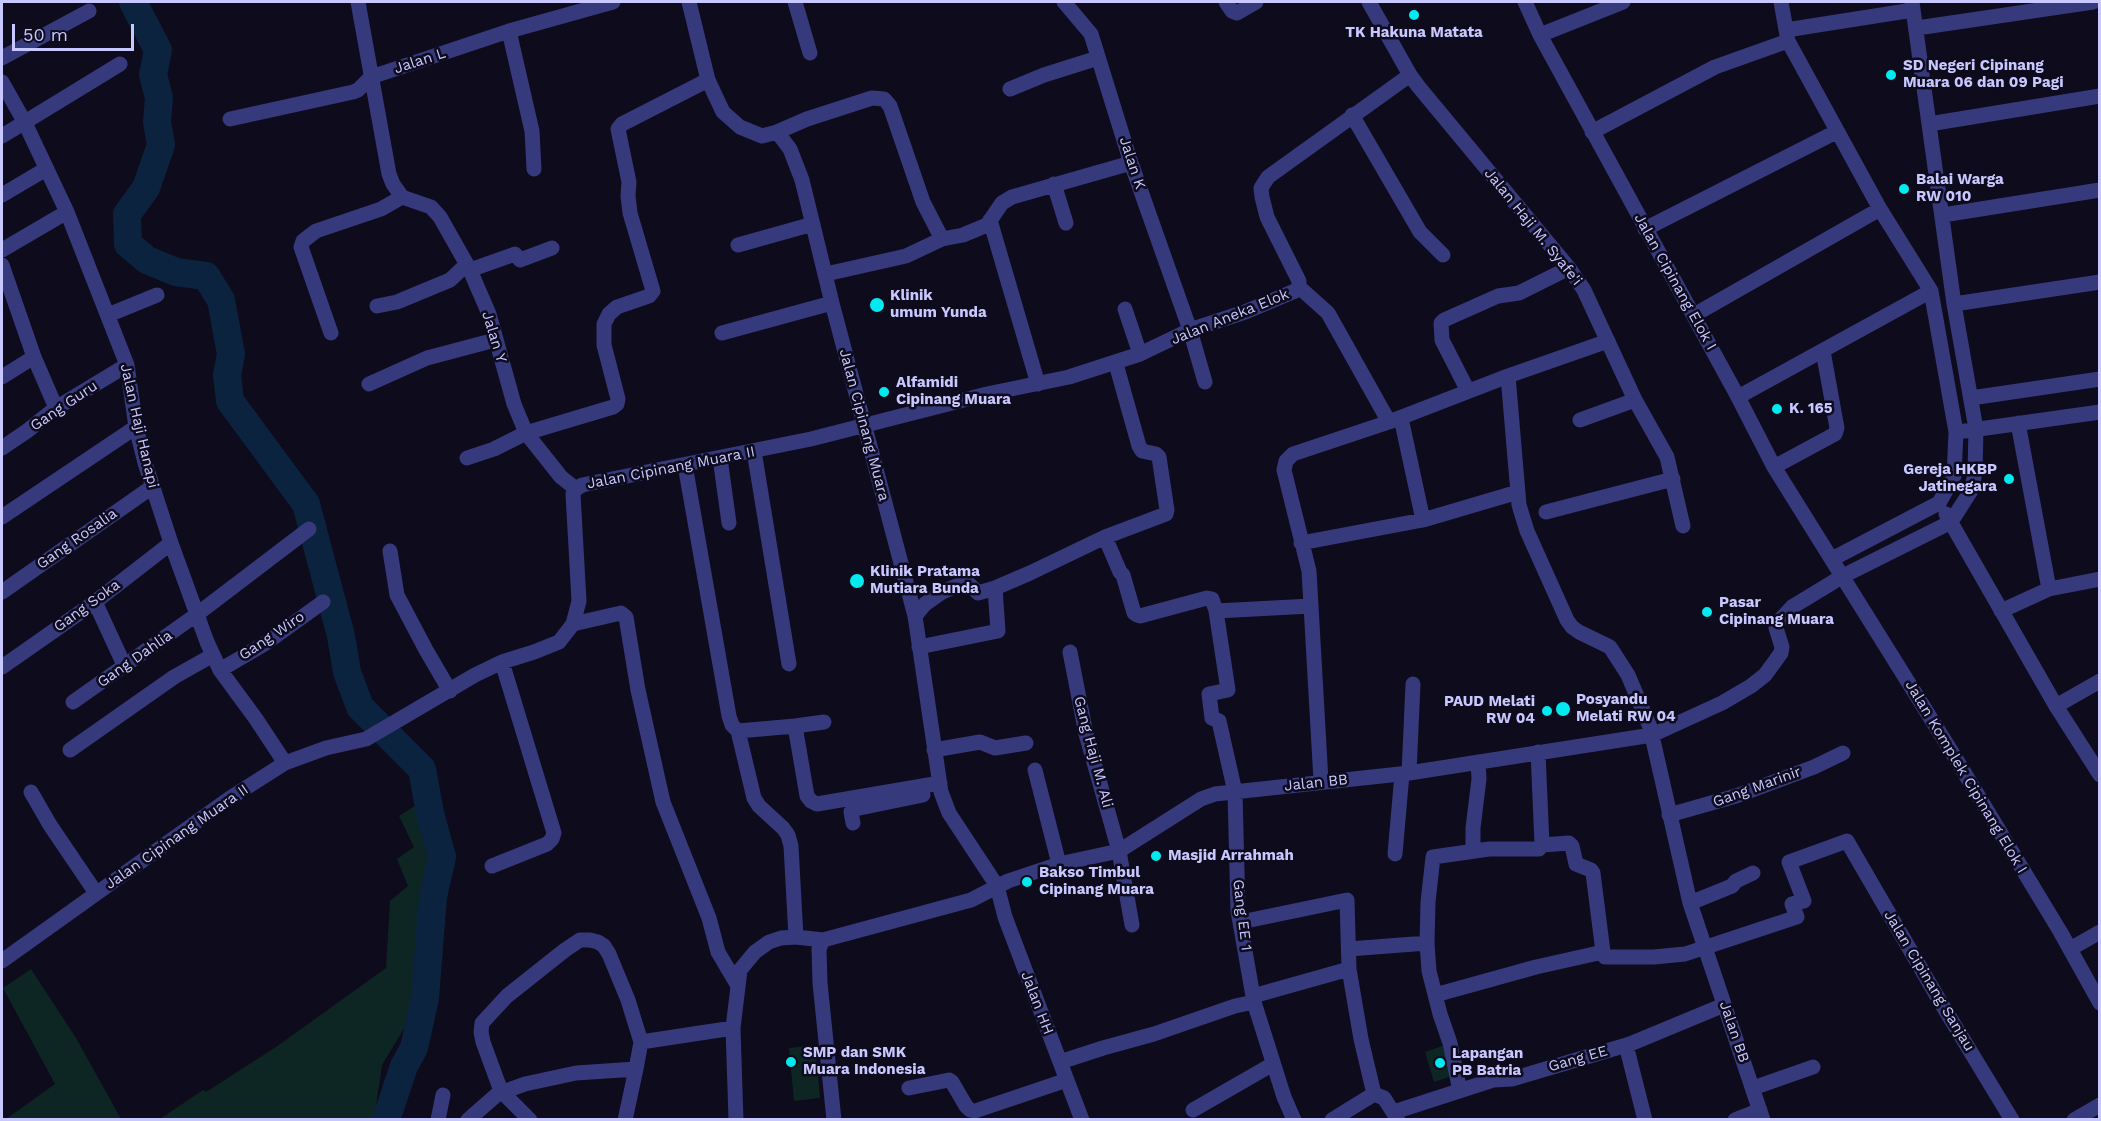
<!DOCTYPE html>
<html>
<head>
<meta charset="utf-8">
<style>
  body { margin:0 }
  #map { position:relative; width:2101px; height:1121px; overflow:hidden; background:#0d0b1c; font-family:"Work Sans",sans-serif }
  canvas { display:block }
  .frame { position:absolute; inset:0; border:3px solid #c9c7ff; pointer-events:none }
  .scale { position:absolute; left:12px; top:24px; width:122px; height:27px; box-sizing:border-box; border:3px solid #c9c7ff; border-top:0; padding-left:8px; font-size:18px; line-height:21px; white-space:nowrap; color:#c9c7ff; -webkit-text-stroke:4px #0d0b1c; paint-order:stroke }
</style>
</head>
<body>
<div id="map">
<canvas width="2101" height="1121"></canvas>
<div class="frame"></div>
<div class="scale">50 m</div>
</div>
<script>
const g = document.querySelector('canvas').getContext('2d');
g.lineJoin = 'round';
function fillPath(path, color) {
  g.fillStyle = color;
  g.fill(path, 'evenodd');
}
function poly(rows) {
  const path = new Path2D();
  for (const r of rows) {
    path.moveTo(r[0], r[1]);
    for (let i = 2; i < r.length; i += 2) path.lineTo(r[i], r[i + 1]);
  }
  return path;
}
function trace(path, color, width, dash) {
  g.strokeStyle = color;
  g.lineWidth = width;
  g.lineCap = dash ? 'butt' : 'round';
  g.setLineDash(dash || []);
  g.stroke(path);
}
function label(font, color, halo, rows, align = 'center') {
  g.font = font + ' "Work Sans",sans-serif';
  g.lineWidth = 5;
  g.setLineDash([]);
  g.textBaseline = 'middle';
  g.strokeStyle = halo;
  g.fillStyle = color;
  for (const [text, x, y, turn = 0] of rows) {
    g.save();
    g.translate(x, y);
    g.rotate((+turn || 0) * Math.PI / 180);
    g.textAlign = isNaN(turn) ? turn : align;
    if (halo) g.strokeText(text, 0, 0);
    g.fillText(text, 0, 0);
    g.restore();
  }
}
fillPath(poly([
  [421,802,438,857,431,895,421,1000,382,1065,374,1119,160,1119,203,1090,206,1092,276,1047,386,968,390,901,408,886,397,859,414,847,399,816],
  [31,969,76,1038,121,1119,6,1119,55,1084,3,988],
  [815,1045,820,1098,794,1101,789,1048],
  [1445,1045,1455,1075,1434,1082,1425,1052]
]), '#0e2623');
trace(poly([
  [133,2,158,50,153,75,159,98,157,122,161,145,146,188,127,214,128,244,147,260,176,272,206,276,221,300,231,354,227,375,230,401,306,504,341,636,347,672,360,707,422,769,430,813,442,857,433,897,425,998,414,1048,404,1066,386,1120]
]), '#0c2340', 28);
trace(poly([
  [358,2,389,174,393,184,402,197,431,207,440,217,470,270,489,314,514,404,526,433,561,477,576,489],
  [689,2,708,80,723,112,740,127,762,136,777,132,790,149,802,180,832,303,915,616,941,792,949,813,997,886,1005,917,1082,1120],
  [795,2,810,53],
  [1064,2,1091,34,1131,163,1190,330,1205,382],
  [1226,2,1232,11,1237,13,1256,2],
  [1369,2,1410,75,1418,86,1569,268,1584,290,1635,400,1667,457,1683,526],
  [1525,2,1540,35,1738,397,1774,467,1953,754,2061,933,2100,1003],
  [1781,2,1788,41,1880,209,1931,291,1956,432,1954,476,1939,503,1832,559],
  [1917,28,2093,2],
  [1786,30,1913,10],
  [509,31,532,131,534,169],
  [1540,35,1623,2],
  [2,58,89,11],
  [2,82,25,123,67,212,127,365,136,427,145,463,171,543,207,642,220,670,256,719,285,763],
  [1010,89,1044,75,1098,58],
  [1352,115,1420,232,1443,255],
  [230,119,353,92,358,90,371,77,509,31,613,2],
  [1929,124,2100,96],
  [777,132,807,119,872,98,884,99,890,106,923,202,942,239],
  [1592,132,1715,67,1788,41],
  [2,136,120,64],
  [1054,184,1066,223],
  [2,195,46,169],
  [1943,215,2100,190],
  [990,220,1038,384],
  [1645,229,1836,132],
  [738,245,813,224],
  [2,250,67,212],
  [2,265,34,357],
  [470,270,515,254,520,260,552,248],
  [826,274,906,256,942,239,963,235,987,225,1002,203,1012,197,1131,163],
  [1299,287,1299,281,1267,217,1262,197,1261,188,1268,177,1410,75],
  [1299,287,1328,313,1389,422],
  [1954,304,2100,282],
  [377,306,397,302,450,280,466,265],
  [1125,309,1140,354],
  [108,315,157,295],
  [1694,315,1880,209],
  [331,333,301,247,303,241,316,231,381,209,402,197],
  [722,333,832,303],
  [1508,376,1519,505,1527,531,1567,620,1572,627,1579,632,1610,647,1628,675,1650,727,1690,903,1763,1120],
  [2,377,34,357,56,408],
  [369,384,427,358,495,340],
  [1468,391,1442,340,1441,323,1444,320,1498,296,1519,293,1569,268],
  [1738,397,1931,291],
  [1971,398,2100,379],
  [1401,418,1423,520],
  [1580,420,1635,400],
  [2018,423,2049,589],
  [1965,431,2100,412],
  [2,448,27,431,56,408,127,365],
  [754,451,789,664],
  [467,458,494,449,526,433,613,407,617,404,618,399,604,345,604,324,609,314,617,307,649,296,653,291,630,213,628,196,629,182,618,129,622,124,708,80],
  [720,458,729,523],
  [685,465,729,716,732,725,738,731,754,798,759,806,783,828,788,835,791,846,796,937],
  [1774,467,1835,434,1837,428,1823,351],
  [1546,512,1673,479],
  [1946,514,2056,706,2100,775],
  [2,517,136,427],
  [1105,537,1120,572,1123,575,1134,613,1137,615,1140,616,1207,598,1212,599,1216,611,1311,606],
  [1301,543,1423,520,1518,492],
  [390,551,397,595,426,650,450,691],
  [2,592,152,487],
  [95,602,125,667],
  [1216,611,1228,690,1209,694,1212,718,1219,721,1235,792,1238,911,1254,1002,1284,1097,1294,1120],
  [2001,611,2049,589,2100,579],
  [915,616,925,604,942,592,964,583,968,583,978,593,995,588,1030,573,1105,537,1166,514,1167,510,1159,457,1156,454,1142,451,1139,446,1116,364],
  [573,624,621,613,626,617,638,690,663,802,709,918,718,952,738,986],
  [919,647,998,631,995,588],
  [1070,652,1086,734,1119,851,1132,925],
  [2,667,95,602,171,543],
  [220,670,266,643,323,602],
  [73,702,196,615,309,529],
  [2056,706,2100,681],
  [795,726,824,722],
  [738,731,795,726,807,796,811,801,817,804,940,783],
  [70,750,174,677,213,655],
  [934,750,980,742,995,748,1026,743],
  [1538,752,1542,845],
  [1035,770,1059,864],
  [1409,773,1413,684],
  [1321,781,1309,571,1284,470,1286,461,1293,454,1389,422,1508,376,1608,341],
  [31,792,50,825,96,893],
  [1669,815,1736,796,1814,767,1843,753],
  [853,823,851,812,855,809,923,795],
  [1473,851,1473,828,1479,779,1478,762],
  [1395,854,1402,774],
  [492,866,547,844,552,839,554,833,502,662],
  [1690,903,1732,886,1736,881,1753,873],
  [1241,922,1347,900,1349,969,1361,1039,1374,1094],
  [1349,949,1427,943],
  [2070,949,2100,932],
  [2,961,230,798,285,763,326,748,366,739,475,675,502,662,534,652,559,642,573,624,579,601,573,494,576,489,582,485,811,439,987,394,1069,377,1140,354,1190,330,1245,312,1295,291,1299,287],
  [1435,995,1536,967,1603,952],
  [1253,996,1349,969],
  [641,1042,733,1028],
  [1626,1045,1645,1120],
  [1060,1062,1103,1048,1154,1034,1235,1006,1254,1002],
  [909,1088,949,1080,952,1082,966,1106,970,1110,975,1111,1067,1080],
  [1753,1088,1813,1067],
  [501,1091,483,1042,481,1032,482,1023,507,996,565,950,580,940,590,940,598,942,604,946,609,954,628,1000,641,1042,636,1069],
  [501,1091,530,1120],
  [1460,1091,1450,1043,1440,1014,1429,971,1427,943,1428,902,1433,857,1489,849,1539,849,1542,845,1569,843,1572,846,1576,864,1591,870,1593,873,1603,952,1605,957,1654,957,1685,954,1797,917,1792,904,1804,901,1789,862,1847,841,1938,998,2012,1120],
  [503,1092,525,1084,576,1073,636,1069,625,1120],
  [1193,1110,1273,1064],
  [1394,1112,1493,1080,1512,1079,1630,1044,1724,1005],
  [438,1120,443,1095],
  [468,1120,501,1091],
  [736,1120,733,1028,740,970,755,952,769,942,781,938,796,937,823,940],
  [834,1120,820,983,819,949,823,940,971,900,1008,881,1059,864,1119,851,1201,799,1215,794,1409,773,1652,735,1722,703,1751,686,1765,675,1781,653,1782,647,1776,628,1778,622,1792,607,1843,576,1951,522,1972,489,1975,472,1976,429,1954,304,1912,2],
  [1332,1120,1374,1094,1384,1098,1398,1120],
  [1735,1120,1760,1110],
  [2074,1120,2100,1105]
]), '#36397b', 15);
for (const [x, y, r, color] of [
  [1414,15,6,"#01eaf0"],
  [1891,75,6,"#01eaf0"],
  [1904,189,6,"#01eaf0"],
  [877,305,8,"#01eaf0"],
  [884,392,6,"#01eaf0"],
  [1777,409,6,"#01eaf0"],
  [2009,479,6,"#01eaf0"],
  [857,581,8,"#01eaf0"],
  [1707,612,6,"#01eaf0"],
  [1563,709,8,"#01eaf0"],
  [1547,711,6,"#01eaf0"],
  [1156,856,6,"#01eaf0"],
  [1027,882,6,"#01eaf0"],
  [791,1062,6,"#01eaf0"],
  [1440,1063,6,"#01eaf0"]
]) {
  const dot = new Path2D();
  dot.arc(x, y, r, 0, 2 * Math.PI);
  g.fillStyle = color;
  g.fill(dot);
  trace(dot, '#0d0b1c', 2);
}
label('bold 15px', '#c9c7ff', '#0d0b1c', [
  ["TK Hakuna Matata",1414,33,"center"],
  ["SD Negeri Cipinang",1903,66],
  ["Muara 06 dan 09 Pagi",1903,83],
  ["Balai Warga",1916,180],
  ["RW 010",1916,197],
  ["Klinik",890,296],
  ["umum Yunda",890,313],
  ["Alfamidi",896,383],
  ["Cipinang Muara",896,400],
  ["K. 165",1789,409],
  ["Gereja HKBP",1997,470,"right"],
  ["Jatinegara",1997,487,"right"],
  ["Klinik Pratama",870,572],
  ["Mutiara Bunda",870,589],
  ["Pasar",1719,603],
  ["Cipinang Muara",1719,620],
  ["Posyandu",1576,700],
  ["Melati RW 04",1576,717],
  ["PAUD Melati",1535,702,"right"],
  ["RW 04",1535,719,"right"],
  ["Masjid Arrahmah",1168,856],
  ["Bakso Timbul",1039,873],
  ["Cipinang Muara",1039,890],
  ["SMP dan SMK",803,1053],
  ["Muara Indonesia",803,1070],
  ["Lapangan",1452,1054],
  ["PB Batria",1452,1071]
], 'left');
label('15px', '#c9c7ff', '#0d0b1c', [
  ["Jalan L",420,61,-18],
  ["Jalan K",1132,163,72],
  ["Jalan Haji M. Syafe'i",1533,227,51],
  ["Jalan Cipinang Elok I",1675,282,61],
  ["Jalan Aneka Elok",1230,317,-22],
  ["Jalan Y",494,337,73],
  ["Gang Guru",64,406,-34],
  ["Jalan Cipinang Muara",864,425,75],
  ["Jalan Haji Hanapi",139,426,77],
  ["Jalan Cipinang Muara II",671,468,-11],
  ["Gang Rosalia",77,539,-35],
  ["Gang Soka",87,606,-36],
  ["Gang Wiro",272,636,-34],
  ["Gang Dahlia",135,659,-35],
  ["Gang Haji M. Ali",1093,752,75],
  ["Jalan Komplek Cipinang Elok I",1966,777,59],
  ["Jalan BB",1316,783,-6],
  ["Gang Marinir",1757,787,-20],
  ["Jalan Cipinang Muara II",177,837,-35],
  ["Gang EE 1",1242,915,83],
  ["Jalan Cipinang Sanjau",1929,981,59],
  ["Jalan HH",1037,1003,69],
  ["Jalan BB",1734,1032,71],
  ["Gang EE",1578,1059,-16]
]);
</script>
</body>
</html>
